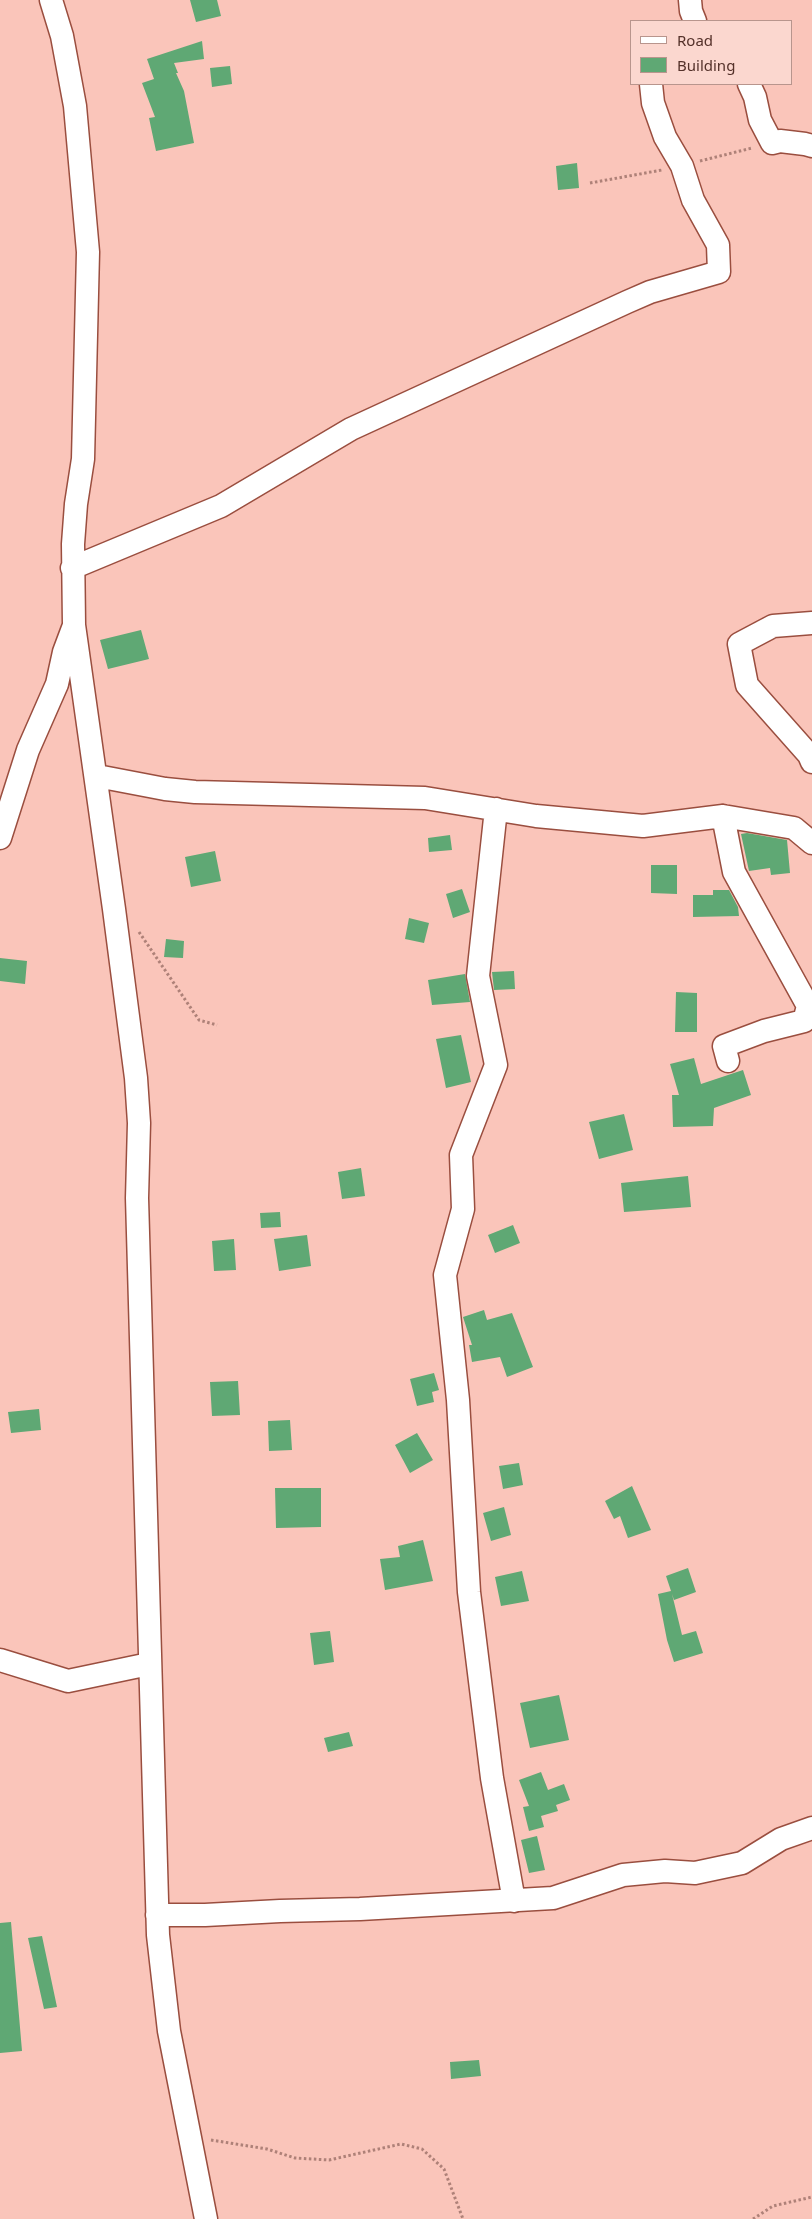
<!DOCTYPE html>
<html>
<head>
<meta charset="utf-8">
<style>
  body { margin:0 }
  #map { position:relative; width:812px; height:2219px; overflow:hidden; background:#fac5ba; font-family:"Noto Sans",sans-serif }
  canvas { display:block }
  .legend { position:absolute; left:630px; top:20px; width:162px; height:65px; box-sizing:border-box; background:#fbd7cf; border:1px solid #b8958d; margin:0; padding:6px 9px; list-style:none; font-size:15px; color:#54312a }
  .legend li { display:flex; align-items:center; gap:10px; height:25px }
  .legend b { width:25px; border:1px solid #b8958d }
</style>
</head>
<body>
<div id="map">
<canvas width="812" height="2219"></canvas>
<ul class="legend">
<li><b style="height:6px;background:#fff"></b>Road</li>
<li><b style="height:14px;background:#5fa874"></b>Building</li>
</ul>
</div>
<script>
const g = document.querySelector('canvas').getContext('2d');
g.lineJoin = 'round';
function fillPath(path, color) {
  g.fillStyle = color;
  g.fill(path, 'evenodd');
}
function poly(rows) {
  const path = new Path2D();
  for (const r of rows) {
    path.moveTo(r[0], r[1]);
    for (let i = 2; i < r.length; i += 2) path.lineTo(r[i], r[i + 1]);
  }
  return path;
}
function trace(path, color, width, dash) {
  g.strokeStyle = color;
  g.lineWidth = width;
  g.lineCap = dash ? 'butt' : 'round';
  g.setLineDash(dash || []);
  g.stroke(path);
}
fillPath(poly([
  [190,0,217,0,221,16,196,22],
  [202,41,204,59,174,63,178,73,176,73,184,91,194,143,156,151,149,118,155,117,142,83,154,79,147,59],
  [230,66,232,84,212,87,210,68],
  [577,163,579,188,558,190,556,166],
  [141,630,149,659,108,669,100,640],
  [747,833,787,840,790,873,771,875,770,868,749,871,741,834],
  [450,835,452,850,429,852,428,838],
  [215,851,221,881,191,887,185,857],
  [651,865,677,865,677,894,651,893],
  [462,889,470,912,453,918,446,894],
  [713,890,729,890,738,907,739,916,693,917,693,895,713,895],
  [409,918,429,923,424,943,405,939],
  [166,939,184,941,183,958,164,957],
  [0,958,27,961,25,984,0,981],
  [514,971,515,989,494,990,492,972],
  [465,974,470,1002,432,1005,428,980],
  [676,992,697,993,697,1032,675,1032],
  [461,1035,471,1082,446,1088,436,1039],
  [694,1058,701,1084,743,1070,751,1095,714,1108,713,1126,673,1127,672,1095,679,1095,670,1064],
  [624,1114,633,1150,599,1159,589,1122],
  [361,1168,365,1196,342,1199,338,1172],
  [688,1176,691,1207,624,1212,621,1183],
  [280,1212,281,1227,261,1228,260,1213],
  [513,1225,520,1243,495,1253,488,1235],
  [307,1235,311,1266,279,1271,274,1239],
  [234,1239,236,1270,214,1271,212,1241],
  [484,1310,487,1320,512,1313,533,1367,507,1377,500,1357,472,1362,469,1345,472,1345,463,1317],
  [434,1373,439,1390,432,1392,434,1402,417,1406,410,1379],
  [238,1381,240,1415,212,1416,210,1382],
  [39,1409,41,1430,11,1433,8,1412],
  [290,1420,292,1450,269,1451,268,1421],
  [417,1433,433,1460,410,1473,395,1445],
  [519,1463,523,1485,503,1489,499,1466],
  [632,1486,651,1530,628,1538,620,1516,614,1519,605,1501],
  [275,1488,321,1488,321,1527,276,1528],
  [504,1507,511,1535,491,1541,483,1513],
  [423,1540,433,1581,385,1590,380,1559,400,1557,398,1546],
  [688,1568,696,1592,674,1600,672,1594,682,1635,696,1631,703,1653,674,1662,667,1640,658,1594,671,1591,666,1576],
  [522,1571,529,1601,501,1606,495,1577],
  [330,1631,334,1662,314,1665,310,1633],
  [559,1695,569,1740,530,1748,520,1703],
  [349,1732,353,1746,328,1752,324,1738],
  [541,1772,548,1790,564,1784,570,1800,556,1805,558,1811,541,1816,544,1827,529,1831,523,1807,529,1806,519,1780],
  [537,1836,545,1870,529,1873,521,1840],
  [11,1922,22,2051,0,2053,0,1923],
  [42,1936,57,2007,44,2009,28,1938],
  [479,2060,481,2076,451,2079,450,2062]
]), '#5fa874');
const minor = poly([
  [51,0,62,36,75,106,88,252,83,459,76,504,73,544,74,625,114,909,136,1078,139,1123,137,1198,158,1935,169,2031,206,2219],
  [690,0,691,11,695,21],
  [749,84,755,97,760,120,772,143,780,141,805,144,812,146],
  [72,568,221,506,351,429,627,302,650,292,719,272,718,245,693,200,682,166,665,137,653,103,651,84],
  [812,623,773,626,739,644,747,685,809,755,812,762],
  [97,776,165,789,195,792,425,798,536,816,643,826,723,816,794,828,812,843],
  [496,809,478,976,496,1065,461,1155,463,1209,445,1275,458,1400,469,1592,492,1778,514,1901],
  [723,816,734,872,808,1006,804,1021,764,1031,724,1046,728,1061],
  [0,838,28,750,57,684,64,652,73,628],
  [0,1660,68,1681,149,1664],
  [157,1915,205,1915,280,1911,360,1909,553,1898,623,1875,665,1871,695,1873,742,1863,781,1839,812,1828]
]);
trace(minor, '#9a4e3f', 25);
trace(poly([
  [700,161,752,148],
  [590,183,662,170],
  [139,932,199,1020,217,1025],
  [211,2140,267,2149,295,2158,329,2160,401,2144,422,2149,444,2169,463,2219],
  [753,2219,773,2206,812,2197]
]), '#ae8178', 3, [2.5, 2.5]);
trace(minor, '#fff', 22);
</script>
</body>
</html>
